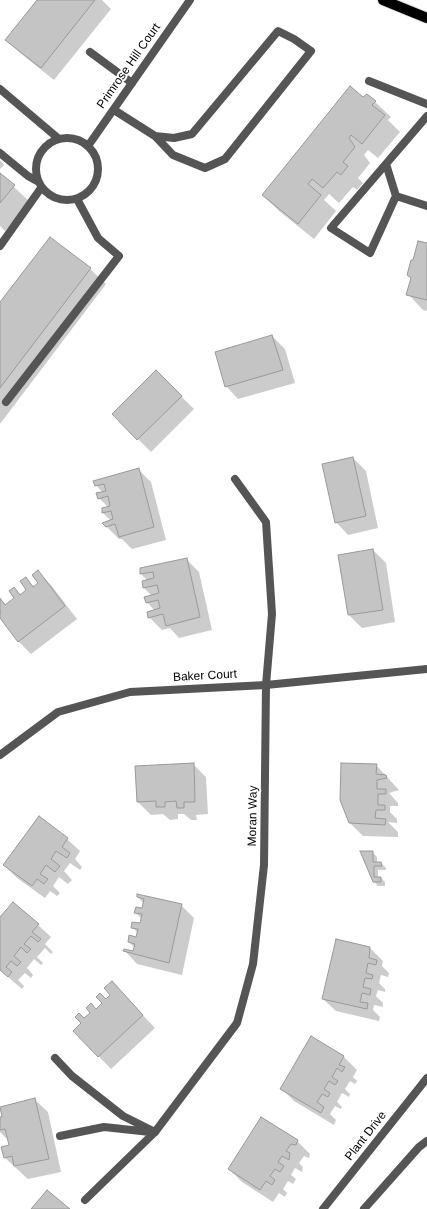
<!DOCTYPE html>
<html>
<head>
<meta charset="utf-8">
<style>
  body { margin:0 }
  canvas { display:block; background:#fff }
</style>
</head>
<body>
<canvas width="427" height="1209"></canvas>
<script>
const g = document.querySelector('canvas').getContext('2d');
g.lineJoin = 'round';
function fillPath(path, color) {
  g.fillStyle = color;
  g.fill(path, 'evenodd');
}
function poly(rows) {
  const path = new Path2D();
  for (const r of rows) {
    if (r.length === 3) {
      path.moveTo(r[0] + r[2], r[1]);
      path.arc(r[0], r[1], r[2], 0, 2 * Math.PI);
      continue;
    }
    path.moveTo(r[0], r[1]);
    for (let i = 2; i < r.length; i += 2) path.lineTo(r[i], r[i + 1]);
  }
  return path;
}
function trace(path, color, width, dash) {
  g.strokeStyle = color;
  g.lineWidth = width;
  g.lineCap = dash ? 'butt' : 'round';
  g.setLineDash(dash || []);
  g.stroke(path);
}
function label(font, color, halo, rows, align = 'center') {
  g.font = font + ' Helvetica,sans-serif';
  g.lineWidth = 4;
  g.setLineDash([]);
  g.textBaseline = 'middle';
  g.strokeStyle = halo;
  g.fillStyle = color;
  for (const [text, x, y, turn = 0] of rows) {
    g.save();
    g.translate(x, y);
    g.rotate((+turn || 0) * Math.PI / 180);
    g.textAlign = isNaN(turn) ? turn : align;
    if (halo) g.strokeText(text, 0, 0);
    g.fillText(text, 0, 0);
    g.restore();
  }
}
fillPath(poly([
  [38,0,102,0,111,9,54,80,19,52,7,40],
  [363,98,375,102,391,117,388,120,400,132,378,158,368,150,364,155,370,163,358,178,363,183,357,190,353,187,339,203,329,194,324,200,336,211,314,239,279,211,263,195],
  [0,160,4,165,0,169],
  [0,174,30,202,5,231,0,226],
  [427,244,427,311,423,310,408,294,412,278,414,261],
  [90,269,106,284,0,424,0,304],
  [272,336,285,349,295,383,238,399,226,386],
  [156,372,194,409,151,452,113,414],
  [353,458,366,471,378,528,348,535,336,522],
  [138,469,151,482,166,540,132,549,122,539,119,539,106,526,111,521,103,513,103,509,108,507,99,498,103,493,96,485],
  [373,550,386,563,395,622,362,628,349,615],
  [186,559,199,572,212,630,179,638,170,628,162,630,149,617,155,611,147,602,152,596,144,588,148,581,141,574],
  [38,572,51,585,77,619,31,654,18,641,0,616,3,612,0,609,0,599,7,605,15,599,14,588,21,595,28,590,26,578,34,587,39,583],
  [193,764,206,777,208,814,196,815,197,820,191,820,184,814,178,814,178,819,170,820,163,814,151,815,138,802],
  [376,765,399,790,389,793,398,803,398,806,390,806,390,812,397,819,397,823,388,822,398,832,398,837,363,836,350,823],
  [67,839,80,851,75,859,82,867,80,870,70,863,64,871,72,880,68,884,59,877,53,886,60,893,57,896,50,891,45,898,17,878,4,865],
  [372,852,377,857,377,863,381,863,386,868,386,870,378,870,378,878,381,878,385,882,385,886,378,886,374,882],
  [138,897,181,905,194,918,182,975,137,964,125,951,134,952,135,948,129,942,137,938,138,933,132,927,140,925,142,919,135,912,143,910,144,904],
  [0,918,38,925,51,937,45,944,53,952,51,954,45,948,37,957,43,963,41,965,34,959,27,968,33,975,31,978,25,973,18,980,24,986,22,989,0,970],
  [370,948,383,961,382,966,389,973,388,977,381,975,379,983,385,989,385,992,378,990,376,996,383,1003,383,1007,374,1005,373,1010,380,1017,379,1021,336,1011,323,999],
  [124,995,155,1028,111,1069,74,1031,84,1020,106,1000],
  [311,1038,344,1057,357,1070,353,1077,357,1081,355,1084,350,1081,345,1089,350,1094,349,1097,342,1093,337,1102,342,1107,341,1109,335,1106,330,1114,336,1120,334,1125,294,1101,281,1088],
  [35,1100,48,1112,61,1172,28,1179,5,1158,10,1146,9,1141,0,1132,0,1118],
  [297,1141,310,1154,309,1158,304,1156,299,1163,303,1167,302,1172,295,1168,291,1175,296,1179,293,1184,288,1181,283,1189,287,1193,285,1197,279,1193,273,1202,242,1182,229,1169]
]), '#0003');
const building = poly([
  [37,0,95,0,41,68,5,40,37,0],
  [350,86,363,97,367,94,376,101,372,105,385,115,362,144,351,135,349,138,355,147,343,162,348,166,341,175,337,172,323,188,312,179,308,184,321,195,298,224,262,195,350,86],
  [0,173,15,185,0,203,0,173],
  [50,237,91,268,0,388,0,302,50,237],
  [418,241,427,243,427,300,406,295,411,278,407,275,411,260,413,260,418,241],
  [272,335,283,370,225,387,215,352,272,335],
  [156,370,182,396,137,440,112,414,156,370],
  [353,457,366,516,335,523,322,464,353,457],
  [139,468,154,527,119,537,115,524,106,527,102,523,113,519,111,511,102,513,102,508,110,506,108,496,98,499,96,493,106,491,104,484,95,486,93,481,139,468],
  [373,549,383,610,348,615,338,555,373,549],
  [187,558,200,617,166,626,163,614,148,618,147,612,160,608,158,600,146,603,144,597,159,593,157,585,143,588,142,581,154,578,153,572,140,574,140,568,187,558],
  [38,570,65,606,18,642,0,618,0,613,1,612,0,610,0,598,5,605,14,598,9,591,14,587,20,595,26,590,20,581,26,577,33,587,38,583,32,575,38,570],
  [194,763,195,802,184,802,184,808,177,808,176,801,165,802,165,807,156,807,156,801,137,802,135,766,194,763],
  [341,763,377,764,376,774,386,775,387,778,377,780,377,789,386,789,386,794,378,794,378,805,385,805,385,810,376,810,375,818,386,819,385,825,349,823,340,800,341,763],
  [39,816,68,838,62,847,70,853,67,858,56,851,51,859,60,866,55,872,46,865,40,874,48,879,44,884,37,879,32,886,3,865,39,816],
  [360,851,373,851,373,862,381,862,382,866,374,866,374,877,381,877,381,882,373,882,360,851],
  [137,894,182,904,169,963,123,951,124,949,133,951,135,944,128,942,129,935,136,937,138,929,131,928,132,922,140,923,142,914,134,913,136,907,142,908,144,899,137,897,137,894],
  [13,902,39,924,32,932,41,939,38,942,31,936,24,944,31,949,27,953,21,947,14,956,21,962,17,966,11,961,6,967,12,972,8,977,0,970,0,917,13,902],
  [336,939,370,947,369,958,377,960,376,965,368,963,366,973,373,975,372,979,365,978,363,987,371,989,370,995,362,993,360,1002,368,1003,367,1009,322,999,336,939],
  [112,981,143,1015,98,1057,73,1031,81,1023,75,1017,79,1013,84,1018,90,1013,86,1008,91,1003,96,1009,102,1003,96,997,100,993,106,999,110,995,104,988,112,981],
  [311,1036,344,1056,339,1065,345,1067,342,1072,337,1068,332,1077,338,1081,335,1085,329,1081,324,1089,330,1093,328,1097,322,1094,317,1102,324,1107,321,1113,280,1089,311,1036],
  [35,1098,49,1159,14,1166,12,1156,4,1158,1,1147,9,1145,5,1129,0,1130,0,1117,2,1117,0,1107,35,1098],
  [261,1117,298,1140,296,1145,291,1144,286,1151,290,1153,289,1160,282,1156,278,1162,284,1166,280,1172,275,1169,270,1176,275,1180,272,1185,266,1181,260,1190,228,1169,261,1117],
  [47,1190,70,1209,31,1209,47,1190]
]);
fillPath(building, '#c4c4c4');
trace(building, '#999', 1);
const primary = poly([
  [383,0,427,18]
]);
trace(primary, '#dbdbdb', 12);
trace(poly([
  [90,52,132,83],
  [369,81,427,104],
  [114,110,155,136,173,155,205,168,225,159,311,51,294,39,278,31,192,134,174,138,155,136],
  [427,116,331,228,370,253,396,196,427,206],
  [386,164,396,196],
  [0,246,41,188],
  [6,402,119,256,98,238,77,199],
  [55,1058,72,1076,123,1116,155,1132],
  [60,1136,104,1127,150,1132],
  [85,1200,155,1132]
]), '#555', 8);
trace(poly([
  [0,89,59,139],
  [67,169,31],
  [88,146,190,0],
  [0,153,28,176,37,181],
  [0,755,58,712,130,692,266,685,427,669],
  [155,1132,237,1023,253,964,264,865,266,685,272,614,266,522,235,479],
  [323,1209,427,1078],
  [364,1209,419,1147,427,1141]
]), '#555', 8);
trace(primary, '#000', 10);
label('12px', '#000', '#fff', [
  ["Primrose Hill Court",129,66,-55],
  ["Baker Court",205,676,-3],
  ["Moran Way",253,816,-89],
  ["Plant Drive",366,1136,-52]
]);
</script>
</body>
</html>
